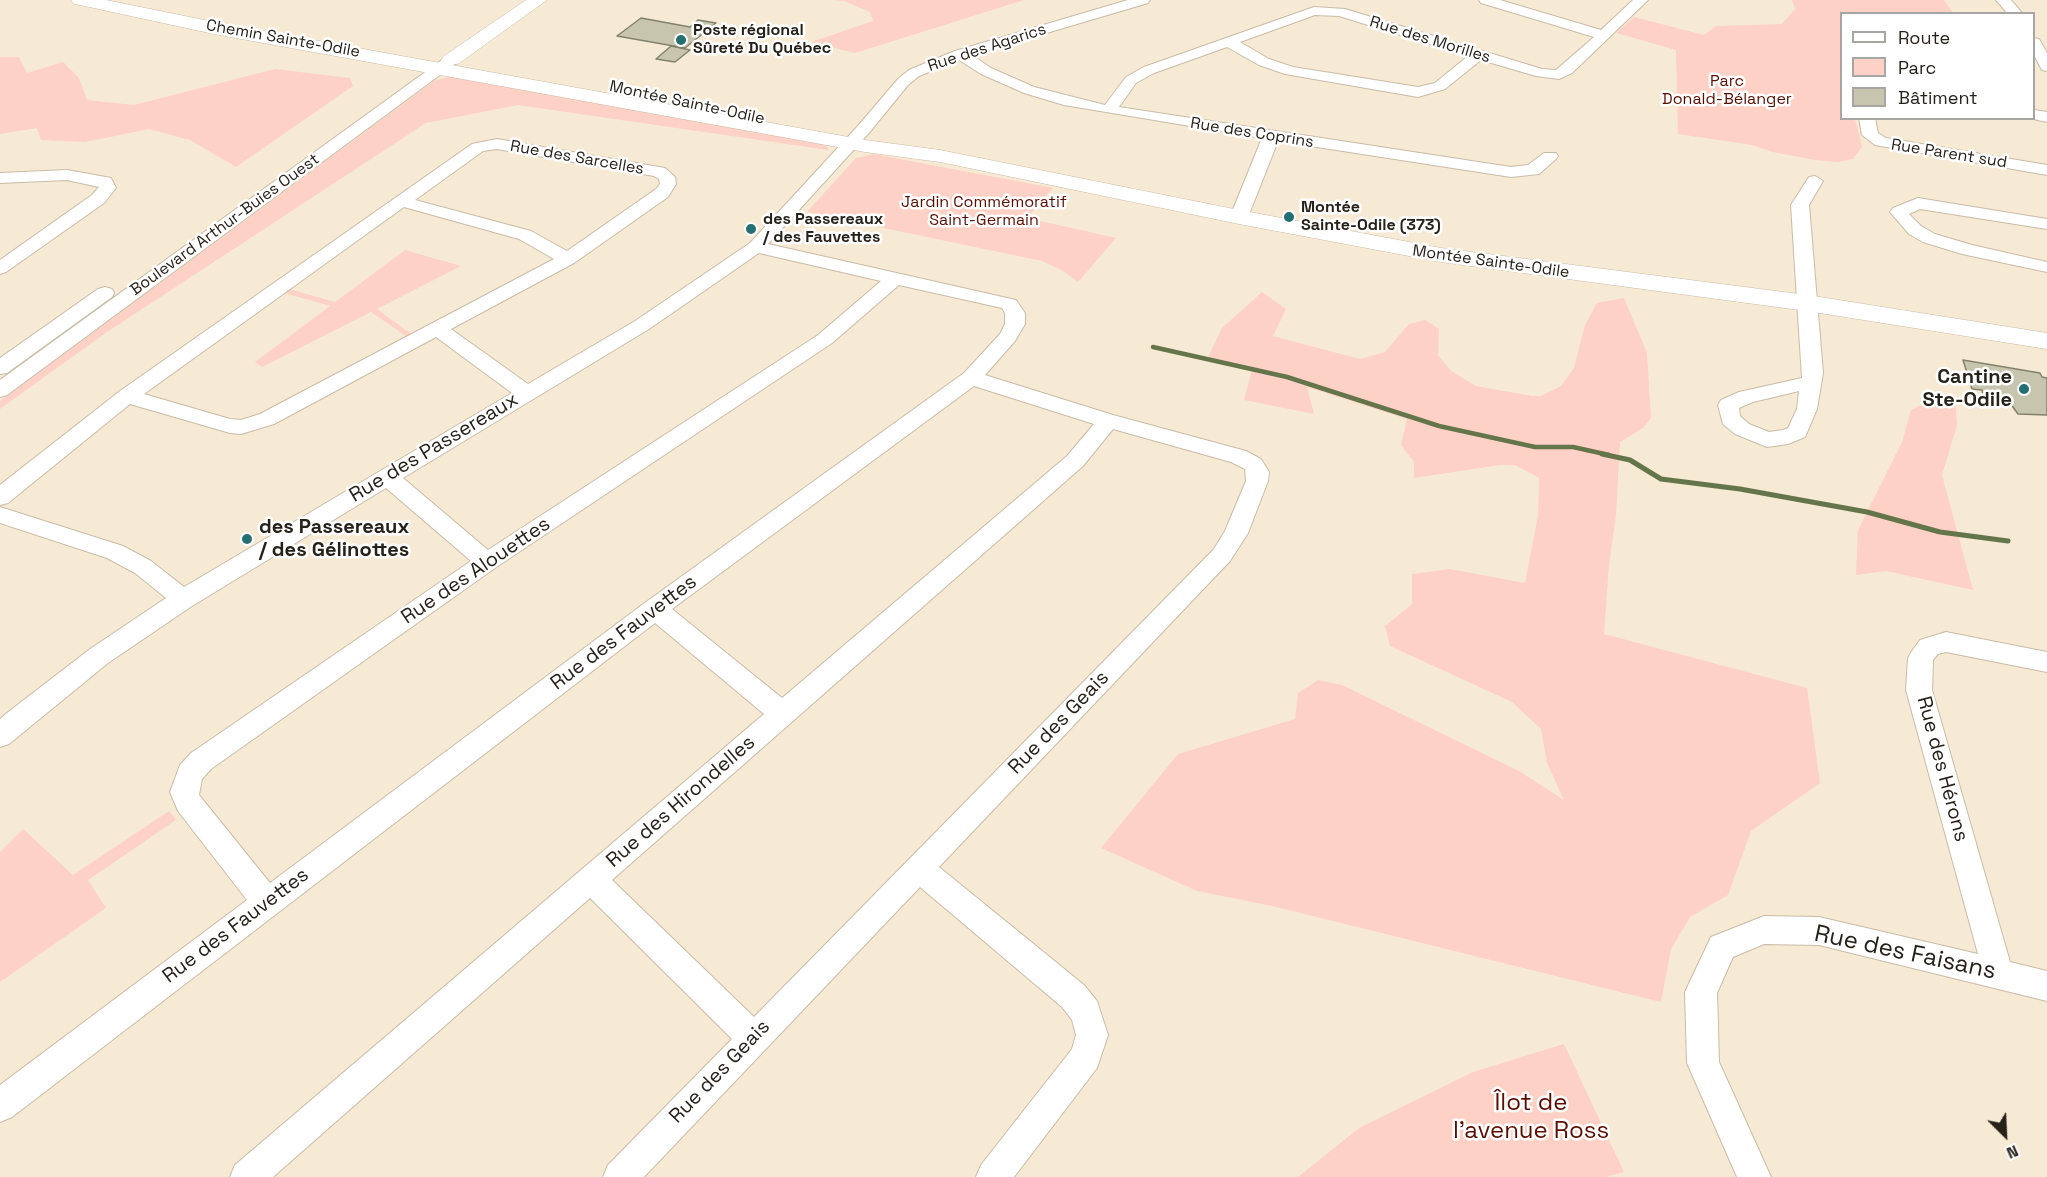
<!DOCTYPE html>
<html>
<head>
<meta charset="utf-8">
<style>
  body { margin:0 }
  #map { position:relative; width:2047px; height:1177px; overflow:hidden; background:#f7ead4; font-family:"Space Grotesk",sans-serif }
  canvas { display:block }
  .legend { position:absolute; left:1840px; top:12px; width:195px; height:108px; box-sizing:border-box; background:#fff; border:2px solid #a8a6a3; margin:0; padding:8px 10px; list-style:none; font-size:18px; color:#262119 }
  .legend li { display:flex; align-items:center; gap:12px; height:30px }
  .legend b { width:30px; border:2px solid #a8a6a3 }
  .north { position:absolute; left:1975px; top:1105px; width:60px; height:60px; -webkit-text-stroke:4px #fff; paint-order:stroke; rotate:156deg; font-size:16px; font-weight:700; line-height:24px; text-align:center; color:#262119 }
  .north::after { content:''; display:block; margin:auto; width:21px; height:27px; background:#262119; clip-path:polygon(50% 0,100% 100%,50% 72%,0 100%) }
</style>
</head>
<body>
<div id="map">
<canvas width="2047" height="1177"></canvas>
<ul class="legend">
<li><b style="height:8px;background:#fff"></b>Route</li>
<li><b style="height:16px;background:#fdd1c5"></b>Parc</li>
<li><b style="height:16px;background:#c7c5ae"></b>Bâtiment</li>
</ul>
<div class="north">N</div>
</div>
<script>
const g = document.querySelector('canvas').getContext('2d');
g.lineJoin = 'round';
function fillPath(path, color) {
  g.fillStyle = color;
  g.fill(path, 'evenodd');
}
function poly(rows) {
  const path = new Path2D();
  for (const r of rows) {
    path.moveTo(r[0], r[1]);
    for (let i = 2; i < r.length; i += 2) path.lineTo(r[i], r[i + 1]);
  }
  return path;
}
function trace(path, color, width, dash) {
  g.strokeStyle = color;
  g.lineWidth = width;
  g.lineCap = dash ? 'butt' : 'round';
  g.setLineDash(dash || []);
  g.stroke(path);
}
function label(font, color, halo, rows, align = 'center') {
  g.font = font + ' "Space Grotesk",sans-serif';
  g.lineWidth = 5;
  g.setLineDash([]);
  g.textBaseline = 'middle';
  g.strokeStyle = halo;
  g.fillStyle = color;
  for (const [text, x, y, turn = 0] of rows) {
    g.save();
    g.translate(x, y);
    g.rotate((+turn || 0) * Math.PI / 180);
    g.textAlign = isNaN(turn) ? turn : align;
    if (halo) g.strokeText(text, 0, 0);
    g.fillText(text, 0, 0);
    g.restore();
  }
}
fillPath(poly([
  [833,0,1024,0,855,53,811,42,873,21,870,12,844,1],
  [1792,0,1944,0,1953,13,1842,14,1842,118,1855,119,1862,147,1853,159,1838,162,1815,160,1773,152,1752,145,1678,134,1676,50,1616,33,1634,17,1704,35,1716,26,1782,24,1795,9],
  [0,57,19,57,27,73,63,62,79,78,87,100,134,105,275,69,350,78,353,86,236,167,190,140,149,129,85,142,41,140,37,128,0,134],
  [452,76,822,143,828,148,828,150,518,105,426,123,107,332,0,409,0,401,434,81],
  [873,154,1053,188,1027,218,1116,238,1078,282,1063,271,1042,261,807,212,856,158],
  [405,250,461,266,377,309,411,334,406,336,371,312,262,367,255,362,330,306,285,293,289,289,335,302],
  [1262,292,1286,309,1273,336,1360,359,1385,352,1409,324,1425,320,1439,329,1438,355,1451,371,1476,386,1532,396,1541,396,1561,386,1574,368,1585,325,1597,303,1624,298,1647,353,1651,418,1643,428,1620,442,1616,515,1609,565,1604,634,1807,688,1820,783,1751,831,1728,895,1690,917,1671,949,1661,1002,1272,906,1197,891,1101,848,1178,754,1295,719,1298,693,1318,680,1342,685,1519,771,1564,800,1547,763,1541,729,1512,702,1390,646,1385,626,1412,604,1412,574,1450,569,1525,583,1538,516,1539,478,1515,465,1500,465,1414,478,1414,462,1401,445,1407,419,1307,387,1314,414,1244,400,1252,370,1207,359,1222,328],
  [1932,399,1956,407,1957,425,1942,475,1973,590,1886,571,1856,575,1858,530,1902,442,1911,410],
  [169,811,176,820,88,880,106,908,0,982,0,852,23,829,73,875],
  [1564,1044,1624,1172,1606,1177,1298,1177,1359,1128,1473,1072]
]), '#fdd1c5');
trace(poly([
  [1153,347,1287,377,1439,426,1535,447,1573,447,1609,455]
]), '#65754b', 4.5);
trace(poly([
  [1602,454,1630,460,1661,479,1740,489,1867,512,1940,532,2008,541]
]), '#65754b', 5);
const building = poly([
  [641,18,690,27,698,20,716,23,685,48,617,36,641,18],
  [671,46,690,50,675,62,656,59,671,46],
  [1963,360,2040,373,2042,377,2047,378,2047,415,2018,414,2007,399,1983,395,1982,390,1972,389,1963,360]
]);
fillPath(building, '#c7c5ae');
trace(building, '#83826c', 1.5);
const minor = poly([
  [1128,0,1150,0,1148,3,972,55,991,68,1034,87,1105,105,1126,77,1144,67,1314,7,1345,9,1542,69,1556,70,1594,37,1481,3,1479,0,1500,0,1601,30,1633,0,1648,0,1572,73,1559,79,1536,76,1481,60,1445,89,1418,97,1285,74,1259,65,1227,47,1154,73,1136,83,1119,107,1511,167,1528,165,1544,153,1556,153,1558,156,1556,159,1539,174,1511,177,1278,141,1248,217,1245,221,1239,222,1233,221,1230,217,1262,138,1064,105,1024,93,981,74,959,60,919,76,908,85,869,133,768,244,1016,300,1025,313,1025,324,1015,341,985,375,1113,415,1246,451,1261,459,1269,472,1268,481,1248,533,1230,561,939,867,1084,985,1097,1001,1108,1035,1097,1068,1014,1177,976,1177,981,1165,1072,1049,1076,1035,1072,1020,1062,1007,920,887,644,1177,603,1177,608,1165,732,1039,590,898,273,1177,230,1177,235,1165,764,714,655,623,12,1117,0,1122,0,1085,247,900,178,811,170,792,180,765,191,753,471,561,386,488,192,606,108,663,9,744,0,747,0,719,7,713,90,649,166,598,135,573,107,558,0,523,0,507,123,546,151,561,184,587,512,393,436,337,274,424,241,434,230,433,130,404,8,503,0,505,0,485,120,391,472,144,497,139,659,167,665,168,675,177,676,184,668,197,574,263,451,329,528,384,635,321,750,243,857,127,898,79,909,70,955,51,1128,0],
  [1315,15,1339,16,1468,56,1435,83,1418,87,1293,67,1269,59,1240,42,1315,15],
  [497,149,654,176,659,179,660,184,656,189,567,251,531,231,415,200,483,151,497,149],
  [404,207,519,239,554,259,260,414,241,420,230,419,144,394,404,207],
  [759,253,881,281,818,335,488,550,403,478,649,329,759,253],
  [899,285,1002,308,1005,313,1005,324,1000,334,964,373,646,602,270,883,199,795,202,779,211,769,495,568,832,343,899,285],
  [974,386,1094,424,1067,456,782,698,672,609,974,386],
  [1113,429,1231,462,1245,469,1246,481,1225,531,1214,549,754,1017,612,880,1083,466,1113,429],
  [1996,0,2011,0,2023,14,2008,14,1996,0],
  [2034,38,2039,39,2047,53,2047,71,2042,70,2034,55,2034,38],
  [451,56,456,57,458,60,456,63,7,395,0,397,0,380,446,57,451,56],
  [2034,110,2047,112,2047,122,2029,118,2034,118,2034,110],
  [1859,118,1875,118,1878,133,1886,138,2047,165,2047,175,1875,145,1862,135,1859,118],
  [67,170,111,178,116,188,104,203,6,272,0,274,0,260,92,195,99,187,67,180,0,183,0,173,67,170],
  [1815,176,1823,181,1809,205,1823,373,1817,409,1805,437,1788,444,1767,447,1735,434,1723,424,1718,405,1721,400,1739,392,1802,378,1791,205,1809,177,1815,176],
  [1799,391,1797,409,1788,428,1783,430,1769,432,1749,424,1740,416,1739,408,1753,402,1799,391],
  [1918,198,2047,219,2047,229,1920,209,1909,214,1921,226,1935,234,1972,245,2047,262,2047,272,1962,254,1923,242,1909,234,1890,212,1893,208,1918,198],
  [105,287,112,289,114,293,112,297,7,373,0,374,0,358,98,289,105,287],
  [1946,632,2047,652,2047,672,1946,652,1938,654,1933,660,1932,690,2010,962,2047,971,2047,1001,1819,945,1764,944,1733,957,1717,993,1719,1062,1771,1177,1737,1177,1687,1063,1685,992,1711,937,1764,916,1819,917,1978,954,1906,690,1908,658,1912,651,1920,640,1946,632]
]);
const major = poly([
  [71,0,106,0,214,22,865,140,940,150,1239,210,1441,248,1807,295,2047,333,2047,349,1807,311,1441,262,1239,224,940,162,865,152,214,34,80,5,74,4,71,0]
]);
const highway = poly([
  [526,0,547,0,458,64,444,64,441,60,444,56,526,0]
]);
trace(minor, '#c8bca7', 2);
trace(major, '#c8bca7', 1);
trace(highway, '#c8bca7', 1);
fillPath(minor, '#fff');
fillPath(major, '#fff');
fillPath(highway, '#fff');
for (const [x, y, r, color] of [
  [681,40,6,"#246f72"],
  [1289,217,6,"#246f72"],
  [751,229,6,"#246f72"],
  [2024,389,6,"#246f72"],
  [247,539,6,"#246f72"]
]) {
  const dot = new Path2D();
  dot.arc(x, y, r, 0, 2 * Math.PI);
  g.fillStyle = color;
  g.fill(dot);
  trace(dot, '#fff', 2);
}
label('bold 16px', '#262119', '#fff', [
  ["Poste régional",693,31],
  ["Sûreté Du Québec",693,49],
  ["Montée",1301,208],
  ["Sainte-Odile (373)",1301,226],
  ["des Passereaux",763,220],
  ["/ des Fauvettes",763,238]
], 'left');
label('16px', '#262119', '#fff', [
  ["Chemin Sainte-Odile",283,39,10],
  ["Rue des Morilles",1430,40,17],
  ["Rue des Agarics",987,48,-18],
  ["Montée Sainte-Odile",687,103,12],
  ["Rue des Coprins",1252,133,9],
  ["Rue Parent sud",1949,154,9],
  ["Rue des Sarcelles",577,158,10],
  ["Boulevard Arthur-Buies Ouest",225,225,-36],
  ["Montée Sainte-Odile",1491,262,8]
]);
label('16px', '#5d0d00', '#fff', [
  ["Parc",1727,82],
  ["Donald-Bélanger",1727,100],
  ["Jardin Commémoratif",984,203],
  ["Saint-Germain",984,221]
]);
label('bold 20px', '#262119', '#fff', [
  ["Cantine",2012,378],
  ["Ste-Odile",2012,401],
  ["des Passereaux",259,528,"left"],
  ["/ des Gélinottes",259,551,"left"]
], 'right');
label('20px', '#262119', '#fff', [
  ["Rue des Passereaux",434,448,-31],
  ["Rue des Alouettes",476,571,-34],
  ["Rue des Fauvettes",624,633,-37],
  ["Rue des Geais",1059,723,-46],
  ["Rue des Hérons",1942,769,75],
  ["Rue des Hirondelles",681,802,-41],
  ["Rue des Fauvettes",236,926,-37],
  ["Rue des Geais",720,1072,-46]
]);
label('24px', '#262119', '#fff', [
  ["Rue des Faisans",1905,953,12]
]);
label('24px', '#5d0d00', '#fff', [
  ["Îlot de",1531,1103],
  ["l'avenue Ross",1531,1131]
]);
</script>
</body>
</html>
